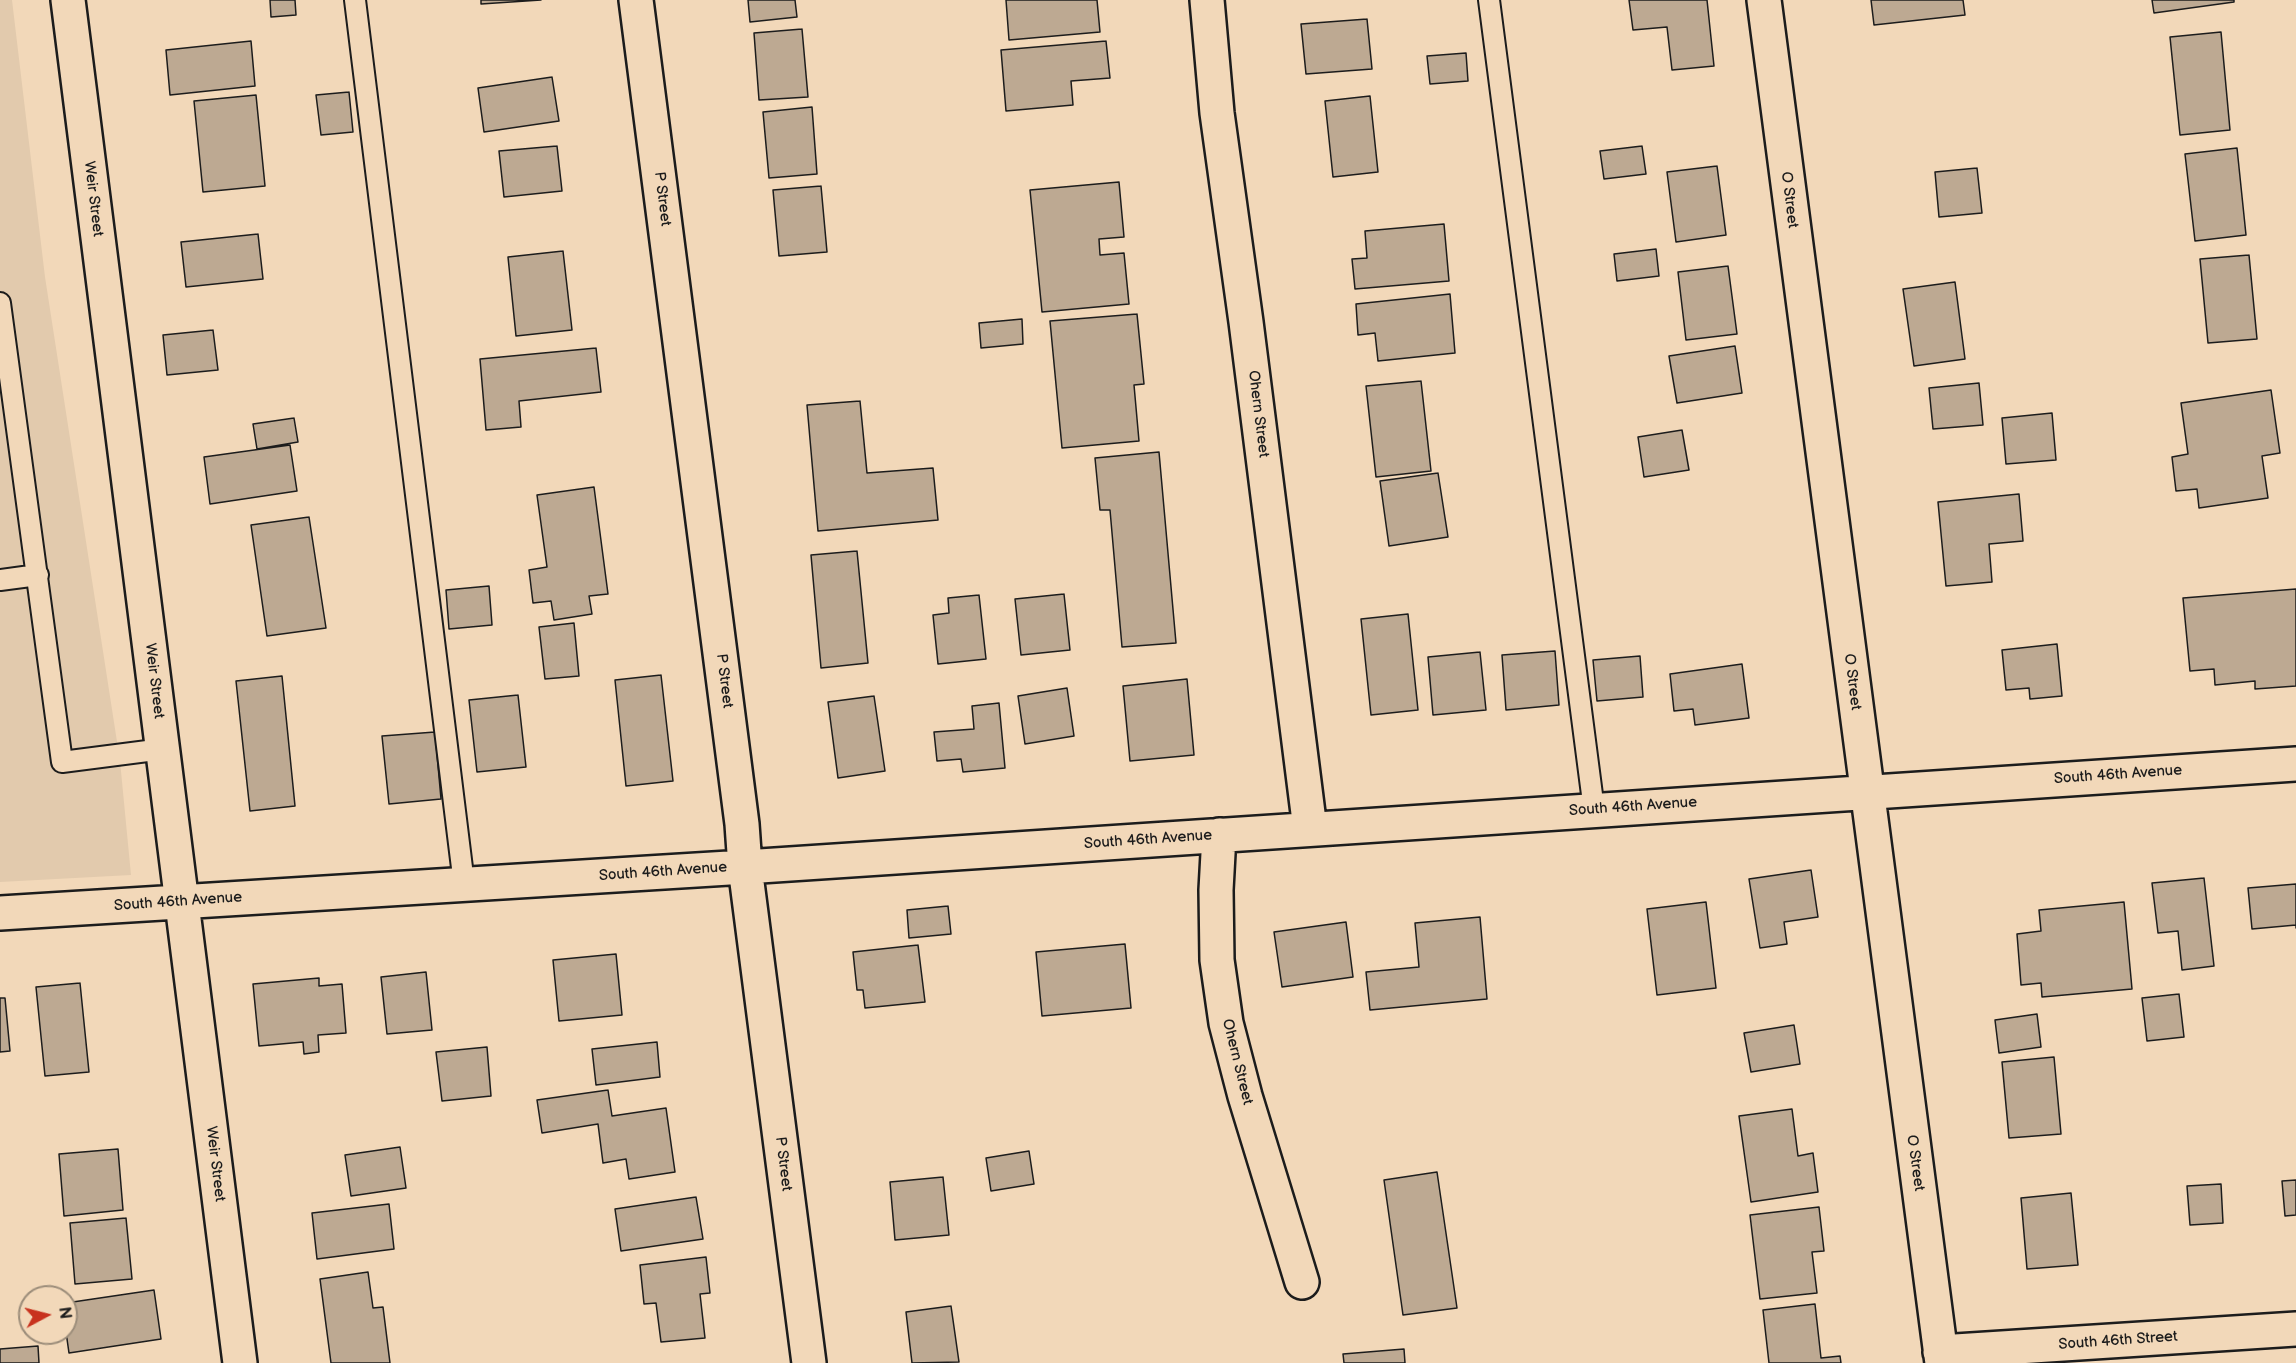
<!DOCTYPE html>
<html>
<head>
<meta charset="utf-8">
<style>
  body { margin:0 }
  #map { position:relative; width:2296px; height:1363px; overflow:hidden; background:#f2d8b9; font-family:"Balsamiq Sans",sans-serif }
  canvas { display:block }
  .north { position:absolute; left:18px; top:1285px; width:60px; height:60px; box-sizing:border-box; background:#f2d8b9; border:2px solid #9c8d7a; border-radius:50%; rotate:83deg; font-size:16px; font-weight:700; line-height:24px; text-align:center; color:#1c1c1c }
  .north::after { content:''; display:block; margin:auto; width:21px; height:27px; background:#c8321e; clip-path:polygon(50% 0,100% 100%,50% 72%,0 100%) }
</style>
</head>
<body>
<div id="map">
<canvas width="2296" height="1363"></canvas>
<div class="north">N</div>
</div>
<script>
const g = document.querySelector('canvas').getContext('2d');
g.lineJoin = 'round';
function fillPath(path, color) {
  g.fillStyle = color;
  g.fill(path, 'evenodd');
}
function poly(rows) {
  const path = new Path2D();
  for (const r of rows) {
    path.moveTo(r[0], r[1]);
    for (let i = 2; i < r.length; i += 2) path.lineTo(r[i], r[i + 1]);
  }
  return path;
}
function trace(path, color, width, dash) {
  g.strokeStyle = color;
  g.lineWidth = width;
  g.lineCap = dash ? 'butt' : 'round';
  g.setLineDash(dash || []);
  g.stroke(path);
}
function label(font, color, halo, rows, align = 'center') {
  g.font = font + ' "Balsamiq Sans",sans-serif';
  g.lineWidth = 4.5;
  g.setLineDash([]);
  g.textBaseline = 'middle';
  g.strokeStyle = halo;
  g.fillStyle = color;
  for (const [text, x, y, turn = 0] of rows) {
    g.save();
    g.translate(x, y);
    g.rotate((+turn || 0) * Math.PI / 180);
    g.textAlign = isNaN(turn) ? turn : align;
    if (halo) g.strokeText(text, 0, 0);
    g.fillText(text, 0, 0);
    g.restore();
  }
}
fillPath(poly([
  [0,0,12,0,45,277,120,761,131,875,0,882]
]), '#e2caad');
const building = poly([
  [270,0,295,0,296,15,271,17,270,0],
  [481,0,541,0,481,4,481,0],
  [748,0,795,0,797,17,750,22,748,0],
  [1006,0,1097,0,1100,32,1009,40,1006,0],
  [1629,0,1707,0,1714,66,1672,70,1667,27,1633,30,1629,0],
  [1871,0,1963,0,1965,15,1874,25,1871,0],
  [2152,0,2234,0,2234,2,2154,13,2152,0],
  [1367,19,1372,69,1306,74,1301,24,1367,19],
  [802,29,808,97,759,100,754,33,802,29],
  [2221,32,2230,130,2180,135,2170,37,2221,32],
  [251,41,255,86,170,95,166,50,251,41],
  [1106,41,1110,78,1071,81,1073,105,1006,111,1001,50,1106,41],
  [1466,53,1468,81,1430,84,1427,56,1466,53],
  [552,77,559,121,484,132,478,88,552,77],
  [349,92,353,132,321,135,316,95,349,92],
  [256,95,265,186,203,192,194,101,256,95],
  [1370,96,1378,172,1333,177,1325,101,1370,96],
  [812,107,817,174,769,178,763,112,812,107],
  [557,146,562,191,504,197,499,151,557,146],
  [1642,146,1646,174,1604,179,1600,151,1642,146],
  [2237,148,2246,235,2195,241,2185,154,2237,148],
  [1717,166,1726,235,1676,242,1667,172,1717,166],
  [1977,168,1982,213,1939,217,1935,172,1977,168],
  [1119,182,1124,237,1099,239,1100,255,1124,253,1129,304,1042,312,1030,190,1119,182],
  [821,186,827,252,779,256,773,190,821,186],
  [1444,224,1449,281,1355,289,1352,259,1367,258,1365,231,1444,224],
  [258,234,263,279,186,287,181,242,258,234],
  [1656,249,1659,276,1617,281,1614,254,1656,249],
  [563,251,572,330,516,336,508,257,563,251],
  [2249,255,2257,339,2208,343,2200,259,2249,255],
  [1728,266,1737,334,1686,340,1678,272,1728,266],
  [1955,282,1965,359,1914,366,1903,289,1955,282],
  [1450,294,1455,353,1378,361,1375,333,1358,335,1356,304,1450,294],
  [1137,314,1144,384,1134,385,1139,441,1062,448,1050,321,1137,314],
  [1022,319,1023,344,981,348,979,323,1022,319],
  [213,330,218,370,167,375,163,335,213,330],
  [1735,346,1742,393,1677,403,1669,356,1735,346],
  [596,348,601,392,519,401,521,427,486,430,480,359,596,348],
  [1421,381,1431,471,1376,477,1366,386,1421,381],
  [1979,383,1983,425,1933,429,1929,388,1979,383],
  [2271,390,2280,453,2262,456,2268,498,2199,508,2197,489,2176,491,2172,457,2188,454,2181,403,2271,390],
  [860,401,867,473,933,468,938,520,818,531,807,405,860,401],
  [2052,413,2056,460,2006,464,2002,418,2052,413],
  [294,418,298,442,257,449,253,424,294,418],
  [1682,430,1689,470,1644,477,1638,437,1682,430],
  [290,445,297,491,210,504,204,457,290,445],
  [1159,452,1176,643,1122,647,1110,510,1100,510,1095,458,1159,452],
  [1438,473,1448,537,1389,546,1380,481,1438,473],
  [594,487,608,594,589,596,592,614,554,620,551,601,533,603,529,570,547,567,537,495,594,487],
  [2019,494,2023,541,1989,544,1992,582,1946,586,1938,502,2019,494],
  [309,517,326,628,267,636,251,525,309,517],
  [857,551,868,663,821,668,811,555,857,551],
  [489,586,492,625,449,629,446,590,489,586],
  [2296,589,2296,686,2255,689,2255,681,2215,685,2214,669,2190,671,2183,598,2296,589],
  [1064,594,1070,650,1021,655,1015,599,1064,594],
  [979,595,986,659,938,664,933,615,949,613,948,598,979,595],
  [1408,614,1418,710,1371,715,1361,619,1408,614],
  [574,623,579,676,545,679,539,627,574,623],
  [2057,644,2062,696,2030,699,2029,688,2006,690,2002,650,2057,644],
  [1555,651,1559,705,1506,710,1502,655,1555,651],
  [1480,652,1486,710,1433,715,1428,657,1480,652],
  [1640,656,1643,697,1597,701,1593,660,1640,656],
  [1742,664,1749,718,1695,725,1693,709,1674,711,1670,674,1742,664],
  [661,675,673,781,626,786,615,680,661,675],
  [282,676,295,806,250,811,236,681,282,676],
  [1187,679,1194,755,1130,761,1123,686,1187,679],
  [1067,688,1074,736,1025,744,1018,696,1067,688],
  [518,695,526,767,477,772,469,700,518,695],
  [874,696,885,771,838,778,828,702,874,696],
  [999,703,1005,768,963,772,961,759,937,761,934,732,974,729,972,706,999,703],
  [435,732,441,799,389,804,382,736,435,732],
  [1811,870,1818,917,1784,922,1787,944,1760,948,1749,879,1811,870],
  [2204,878,2214,966,2182,970,2178,931,2158,933,2152,883,2204,878],
  [2296,884,2296,928,2296,925,2252,929,2248,888,2296,884],
  [1706,902,1716,988,1657,995,1647,909,1706,902],
  [2124,902,2132,989,2042,997,2041,983,2021,985,2017,934,2041,931,2039,910,2124,902],
  [948,906,951,934,909,938,907,910,948,906],
  [1480,917,1487,999,1370,1010,1366,972,1419,967,1415,923,1480,917],
  [1346,922,1353,977,1282,987,1274,932,1346,922],
  [1125,944,1131,1008,1042,1016,1036,952,1125,944],
  [918,945,925,1002,865,1008,863,990,857,990,853,952,918,945],
  [616,954,622,1015,559,1021,553,960,616,954],
  [426,972,432,1030,387,1034,381,977,426,972],
  [319,978,319,986,342,984,346,1033,318,1035,319,1052,304,1054,303,1042,259,1046,253,984,319,978],
  [80,983,89,1072,45,1076,36,987,80,983],
  [2179,994,2184,1037,2147,1041,2142,998,2179,994],
  [0,998,5,998,10,1051,0,1052,0,998],
  [2037,1014,2041,1047,1999,1053,1995,1020,2037,1014],
  [1794,1025,1800,1064,1751,1072,1744,1033,1794,1025],
  [657,1042,660,1077,596,1085,592,1049,657,1042],
  [487,1047,491,1096,442,1101,436,1052,487,1047],
  [2054,1057,2061,1134,2009,1138,2002,1062,2054,1057],
  [608,1090,612,1116,666,1108,675,1172,629,1179,626,1159,603,1163,598,1124,542,1133,537,1100,608,1090],
  [1792,1109,1798,1156,1813,1153,1818,1192,1751,1202,1739,1116,1792,1109],
  [400,1147,406,1188,351,1196,345,1155,400,1147],
  [118,1149,123,1210,64,1216,59,1154,118,1149],
  [1029,1151,1034,1184,991,1191,986,1158,1029,1151],
  [1437,1172,1457,1308,1403,1315,1384,1180,1437,1172],
  [943,1177,949,1235,895,1240,890,1182,943,1177],
  [2296,1180,2296,1215,2285,1216,2282,1181,2296,1180],
  [2221,1184,2223,1223,2190,1225,2187,1186,2221,1184],
  [2071,1193,2078,1265,2027,1269,2021,1198,2071,1193],
  [696,1197,703,1239,621,1251,615,1209,696,1197],
  [389,1204,394,1249,317,1259,312,1213,389,1204],
  [1819,1207,1824,1251,1812,1252,1817,1293,1760,1299,1750,1215,1819,1207],
  [126,1218,132,1279,75,1284,70,1223,126,1218],
  [706,1257,710,1293,700,1294,705,1338,661,1342,656,1303,644,1304,640,1265,706,1257],
  [368,1272,373,1308,383,1307,390,1363,331,1363,320,1279,368,1272],
  [154,1290,161,1339,69,1353,66,1332,66,1303,154,1290],
  [1815,1304,1821,1358,1840,1356,1841,1363,1769,1363,1763,1310,1815,1304],
  [951,1306,959,1362,912,1363,906,1312,951,1306],
  [38,1346,39,1363,0,1363,0,1349,38,1346],
  [1404,1349,1405,1363,1344,1363,1343,1354,1404,1349]
]);
fillPath(building, '#bda992');
trace(building, '#1c1c1c', 1.5);
const lane = poly([
  [355,0,464,884],
  [1489,0,1594,810],
  [0,303,62,762,163,749],
  [0,580,38,575]
]);
const street = poly([
  [68,0,240,1363],
  [636,0,742,824,745,867,809,1363],
  [1207,0,1217,113,1246,322,1310,829],
  [1764,0,1942,1363],
  [1219,835,1216,890,1217,960,1226,1023,1245,1096,1302,1282],
  [0,913,745,867,2296,764],
  [1940,1352,2296,1329]
]);
trace(lane, '#1c1c1c', 24);
trace(street, '#1c1c1c', 38);
trace(lane, '#f2d8b9', 20);
trace(street, '#f2d8b9', 33);
label('15px', '#1c1c1c', '#f2d8b9', [
  ["Weir Street",93,199,83],
  ["P Street",662,199,83],
  ["O Street",1789,200,83],
  ["Ohern Street",1258,414,83],
  ["Weir Street",154,681,83],
  ["P Street",724,681,83],
  ["O Street",1852,682,83],
  ["South 46th Avenue",2118,775,-4],
  ["South 46th Avenue",1633,807,-4],
  ["South 46th Avenue",1148,840,-4],
  ["South 46th Avenue",663,872,-4],
  ["South 46th Avenue",178,902,-4],
  ["Ohern Street",1237,1062,76],
  ["O Street",1915,1163,82],
  ["Weir Street",215,1164,83],
  ["P Street",783,1164,83],
  ["South 46th Street",2118,1341,-4]
]);
</script>
</body>
</html>
